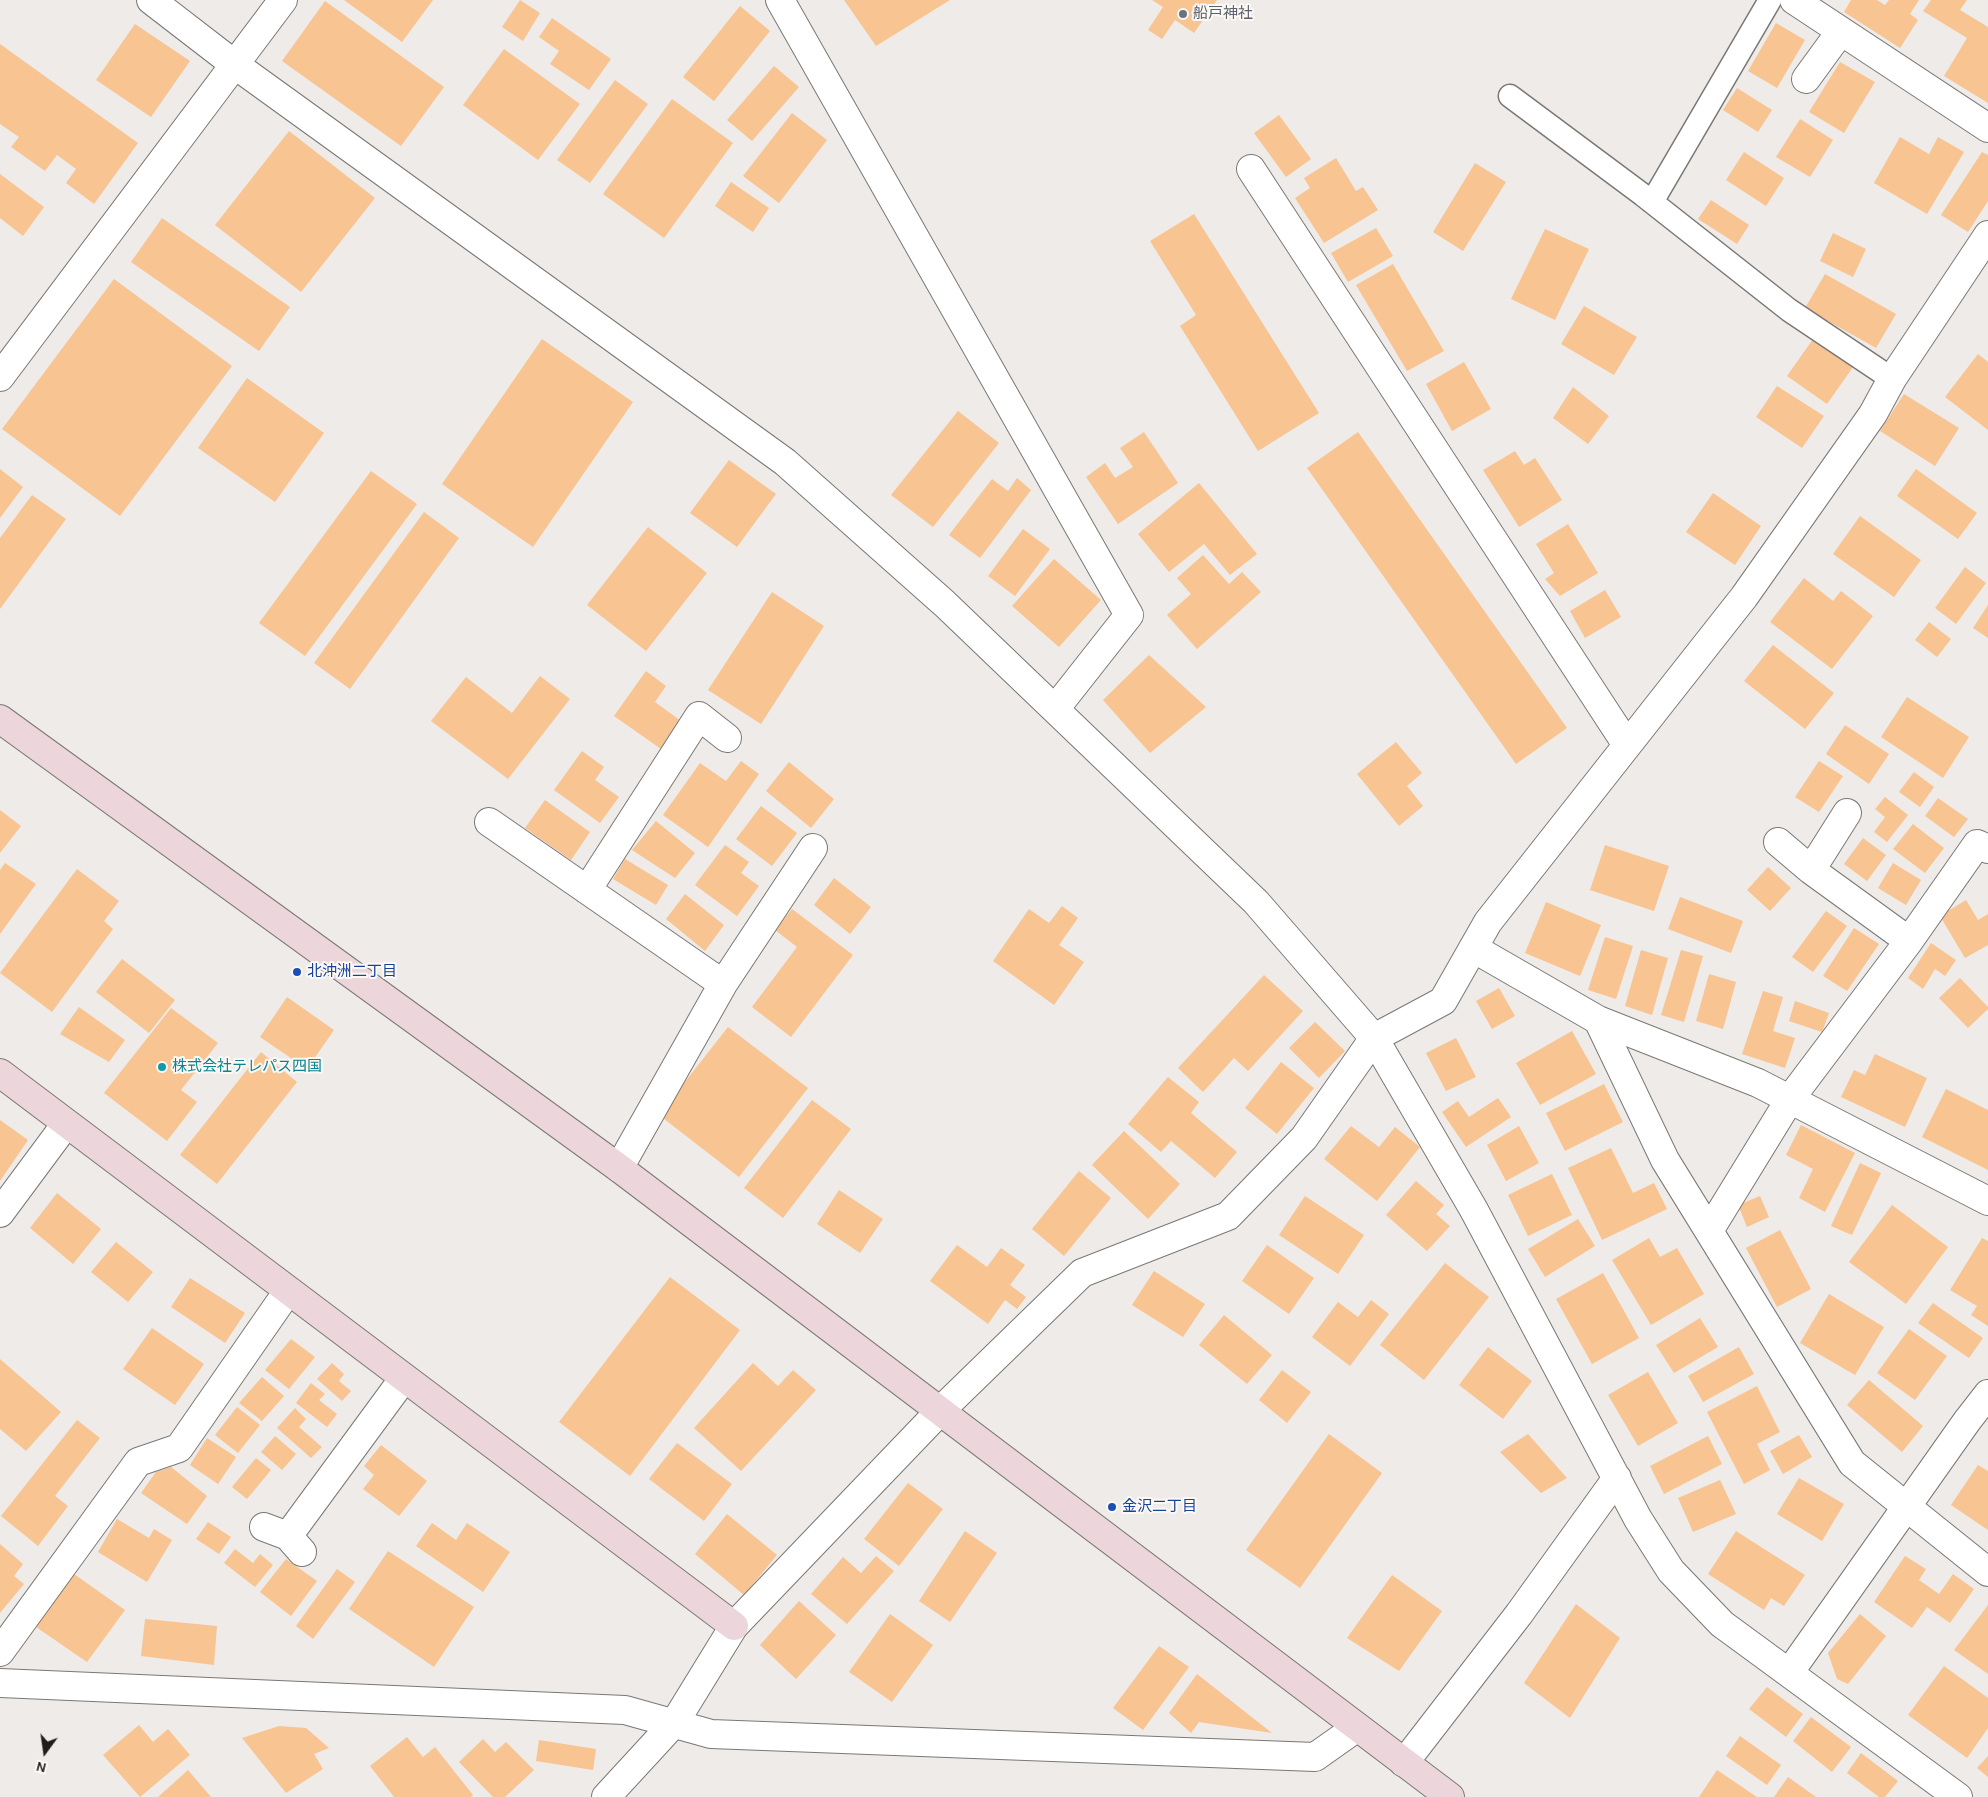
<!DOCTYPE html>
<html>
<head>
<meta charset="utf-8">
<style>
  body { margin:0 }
  #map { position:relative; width:1988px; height:1797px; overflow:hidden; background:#eeebe8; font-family:Karla,sans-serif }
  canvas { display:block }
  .north { position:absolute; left:20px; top:1727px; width:50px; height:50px; -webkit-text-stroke:4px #fcf9f5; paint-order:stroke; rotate:194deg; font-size:14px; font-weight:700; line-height:20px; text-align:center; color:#1f1e1d }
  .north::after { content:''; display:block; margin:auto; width:18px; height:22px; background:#1f1e1d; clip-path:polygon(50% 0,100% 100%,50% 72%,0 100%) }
</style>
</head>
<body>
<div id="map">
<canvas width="1988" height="1797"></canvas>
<div class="north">N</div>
</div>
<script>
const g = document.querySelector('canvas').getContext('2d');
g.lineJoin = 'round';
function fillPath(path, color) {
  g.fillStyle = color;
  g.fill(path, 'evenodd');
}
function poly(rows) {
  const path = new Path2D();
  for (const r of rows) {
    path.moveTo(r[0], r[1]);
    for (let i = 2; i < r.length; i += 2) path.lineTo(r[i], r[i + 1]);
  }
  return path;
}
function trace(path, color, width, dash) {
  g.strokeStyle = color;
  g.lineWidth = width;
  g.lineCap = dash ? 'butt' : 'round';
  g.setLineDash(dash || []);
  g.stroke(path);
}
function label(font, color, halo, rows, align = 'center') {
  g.font = font + ' Karla,"Noto Sans JP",sans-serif';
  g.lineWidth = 4;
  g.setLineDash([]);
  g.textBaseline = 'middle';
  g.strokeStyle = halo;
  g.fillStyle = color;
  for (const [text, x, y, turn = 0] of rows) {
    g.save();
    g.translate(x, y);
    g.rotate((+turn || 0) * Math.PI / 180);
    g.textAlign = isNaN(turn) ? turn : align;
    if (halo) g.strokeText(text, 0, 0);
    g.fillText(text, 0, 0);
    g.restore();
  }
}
fillPath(poly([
  [344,0,433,0,402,42],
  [520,0,540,13,523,41,502,27],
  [844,0,950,0,876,46],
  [1152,0,1217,0,1194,33,1175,20,1162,39,1148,30,1163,7],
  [1851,0,1877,0,1885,5,1889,0,1919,0,1910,14,1918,20,1900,48,1844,12],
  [1931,0,1967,0,1960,10,1988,27,1988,103,1944,76,1967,38,1923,11],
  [325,1,444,87,401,146,282,61],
  [740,6,770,31,714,101,683,77],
  [552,18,611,59,589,90,550,64,559,51,539,37],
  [1776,23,1805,40,1777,88,1748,71],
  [135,24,190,61,151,117,96,80],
  [0,44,138,143,94,204,66,183,76,169,57,155,45,171,11,147,19,137,0,124],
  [504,49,580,104,538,160,463,105],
  [1840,62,1875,82,1844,133,1809,112],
  [774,66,799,87,752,141,727,120],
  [615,80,648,104,590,183,557,160],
  [1737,88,1772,110,1758,132,1723,110],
  [672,99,733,143,664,238,603,194],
  [792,113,827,140,779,203,743,176],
  [1279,115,1311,159,1286,177,1254,133],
  [1800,119,1833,140,1810,177,1776,157],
  [289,131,375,198,301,292,215,225],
  [1900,137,1929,154,1938,137,1964,152,1927,214,1874,183],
  [1744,152,1784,178,1766,206,1726,180],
  [1982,152,1988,155,1988,201,1968,232,1941,215],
  [1336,158,1356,191,1363,187,1378,210,1324,243,1295,198,1310,188,1304,178],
  [1475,163,1506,182,1463,251,1433,232],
  [0,174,44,207,23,236,0,218],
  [731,182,769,208,753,232,715,206],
  [1711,200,1749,225,1737,244,1698,219],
  [1194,214,1319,413,1258,451,1180,326,1196,315,1150,241],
  [162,218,290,307,259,351,131,262],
  [1376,228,1393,256,1348,282,1331,253],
  [1545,229,1589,249,1555,320,1511,299],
  [1833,233,1866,249,1853,277,1820,261],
  [1393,264,1444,351,1407,371,1356,285],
  [1825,274,1896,314,1876,348,1805,308],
  [114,279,232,366,120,516,2,429],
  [1584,306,1637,337,1614,375,1561,344],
  [542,339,633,402,533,547,442,484],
  [1813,339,1853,367,1827,404,1787,376],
  [1978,354,1988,362,1988,430,1945,397],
  [1464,362,1491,409,1452,431,1426,384],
  [247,378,324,433,275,502,198,448],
  [1777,386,1824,416,1802,448,1756,417],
  [1573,387,1609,416,1588,444,1553,418],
  [1904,394,1959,428,1935,466,1880,431],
  [958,411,999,443,933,527,891,495],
  [1144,432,1178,483,1118,524,1086,477,1105,463,1115,478,1133,467,1120,448],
  [1358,432,1567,728,1516,764,1307,468],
  [1515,451,1524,465,1535,458,1562,500,1519,527,1483,470],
  [729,460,776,494,737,547,690,513],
  [0,469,23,487,0,518],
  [1916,469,1977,513,1958,539,1897,496],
  [371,471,417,504,305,656,259,623],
  [1017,478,1031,490,980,558,949,535,992,479,1008,491],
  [1199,483,1257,554,1230,575,1204,544,1169,572,1138,534],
  [1713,493,1761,526,1735,565,1686,532],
  [32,495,66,519,0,609,0,538],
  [424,512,459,538,350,689,314,663],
  [1860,516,1921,560,1894,597,1833,554],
  [1568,524,1598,573,1560,596,1545,579,1554,573,1536,544],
  [648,527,707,573,646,651,587,605],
  [1023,529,1050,549,1015,596,988,576],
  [1203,555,1229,584,1242,572,1261,592,1197,649,1167,615,1191,594,1177,578],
  [1054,559,1101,600,1059,647,1012,606],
  [1965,567,1986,583,1956,624,1935,608],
  [1804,578,1833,601,1841,591,1873,616,1832,669,1770,622],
  [1605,590,1621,617,1585,638,1570,611],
  [772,592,824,626,761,724,708,690],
  [1988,605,1988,638,1973,628],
  [1929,622,1951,639,1937,657,1915,640],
  [1773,645,1834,693,1805,729,1744,681],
  [1149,655,1206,707,1150,753,1103,700],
  [646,671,666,686,655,702,681,721,661,749,614,716],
  [540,676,570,699,508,779,431,721,466,677,512,713],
  [1907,697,1969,737,1943,778,1881,737],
  [1845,725,1889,754,1869,784,1826,754],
  [1396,742,1422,773,1407,786,1423,806,1399,826,1357,774],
  [582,751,604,767,595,780,619,797,600,823,554,790],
  [741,761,759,774,708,847,663,815,700,763,726,781],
  [1819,761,1843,776,1819,812,1795,797],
  [789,762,834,799,811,828,766,791],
  [1914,772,1934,787,1920,807,1899,792],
  [1885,797,1908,815,1887,842,1874,832,1885,817,1875,809],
  [1938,798,1968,819,1954,837,1925,816],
  [545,800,590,832,571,860,525,828],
  [761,806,797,833,772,866,736,839],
  [0,810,21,826,0,853],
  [656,821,695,853,675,878,632,850],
  [1913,824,1944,848,1925,873,1893,849],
  [1863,838,1886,855,1867,881,1844,864],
  [725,845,749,862,741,873,759,886,737,916,695,885],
  [1605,845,1669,866,1654,911,1590,890],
  [625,859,668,885,656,905,613,879],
  [5,863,36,884,0,934,0,870],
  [1893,863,1921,880,1906,905,1878,888],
  [1768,867,1791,888,1770,911,1747,890],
  [77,869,119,901,104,921,113,929,52,1012,0,973],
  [834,878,871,907,850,934,814,905],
  [685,894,724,925,705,951,666,919],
  [1680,897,1743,921,1731,953,1668,929],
  [1966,900,1978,920,1988,914,1988,945,1965,958,1940,916],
  [1546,902,1601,925,1580,976,1525,953],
  [1062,906,1078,918,1059,945,1084,962,1054,1005,993,961,1029,909,1049,923],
  [792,909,853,955,791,1037,752,1007,797,947,775,930],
  [1826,911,1847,926,1813,972,1792,957],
  [1854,928,1879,944,1847,991,1823,976],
  [1605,937,1633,946,1616,999,1588,990],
  [1931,943,1956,960,1945,976,1935,969,1923,989,1908,978],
  [1641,950,1668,958,1652,1015,1625,1006],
  [1681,950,1703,956,1684,1022,1661,1015],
  [122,959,175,1000,149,1033,96,992],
  [1709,974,1736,982,1723,1029,1696,1021],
  [1264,975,1303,1011,1248,1071,1234,1058,1203,1092,1178,1068],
  [1960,978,1988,1007,1988,1009,1968,1028,1939,998],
  [1499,988,1515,1016,1492,1029,1476,1001],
  [1763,991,1783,997,1773,1031,1795,1038,1785,1068,1742,1054],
  [287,997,334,1030,307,1069,260,1037],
  [1795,1001,1829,1013,1822,1032,1789,1021],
  [79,1007,125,1040,109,1062,60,1034],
  [171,1008,218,1043,181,1090,197,1102,167,1141,104,1093],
  [1315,1022,1345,1051,1319,1078,1289,1048],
  [728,1027,808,1088,739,1177,659,1115],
  [1572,1031,1596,1074,1540,1105,1516,1063],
  [1456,1038,1476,1077,1446,1091,1426,1053],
  [261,1052,297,1082,217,1184,180,1155],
  [1875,1054,1927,1078,1905,1127,1841,1097,1854,1070,1865,1075],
  [1281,1062,1314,1088,1277,1134,1245,1108],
  [1168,1077,1199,1102,1191,1113,1237,1152,1215,1178,1171,1141,1161,1152,1128,1124],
  [1604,1084,1623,1122,1565,1151,1546,1113],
  [1946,1089,1988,1110,1988,1170,1922,1137],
  [1498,1098,1511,1117,1466,1147,1442,1112,1458,1101,1469,1117],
  [812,1100,851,1129,783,1218,744,1188],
  [0,1120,28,1140,0,1181],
  [1801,1125,1855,1153,1825,1212,1799,1198,1813,1169,1786,1155],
  [1351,1126,1379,1147,1395,1127,1420,1147,1377,1201,1324,1159],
  [1519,1126,1539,1163,1506,1181,1487,1145],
  [1124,1131,1180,1184,1148,1219,1092,1165],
  [1611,1148,1633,1193,1654,1183,1667,1209,1602,1240,1568,1168],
  [1860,1163,1881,1173,1852,1235,1831,1226],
  [1079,1171,1111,1198,1064,1256,1032,1229],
  [1552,1174,1572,1215,1528,1236,1508,1195],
  [1416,1181,1444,1205,1436,1214,1450,1226,1427,1251,1386,1215],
  [839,1190,883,1219,860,1253,817,1224],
  [57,1193,101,1229,73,1264,30,1228],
  [1305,1196,1364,1235,1338,1274,1279,1235],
  [1760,1196,1769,1217,1747,1227,1738,1205],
  [1892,1205,1948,1247,1906,1304,1849,1262],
  [1578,1219,1595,1246,1545,1277,1528,1249],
  [1780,1230,1811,1289,1777,1307,1746,1248],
  [1649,1238,1660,1257,1677,1248,1704,1294,1651,1325,1612,1260],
  [1982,1238,1988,1241,1988,1326,1971,1315,1977,1306,1950,1290],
  [116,1242,153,1272,128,1302,91,1272],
  [957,1245,987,1267,1001,1248,1025,1265,1010,1285,1026,1297,1017,1309,1005,1300,988,1324,930,1281],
  [1267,1245,1314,1278,1289,1314,1242,1281],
  [1445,1263,1489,1297,1424,1380,1380,1345],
  [1154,1271,1205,1304,1183,1337,1132,1305],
  [1603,1273,1639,1338,1592,1364,1556,1299],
  [670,1277,740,1330,630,1476,559,1422],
  [190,1278,245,1313,225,1343,171,1307],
  [1829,1294,1884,1327,1855,1375,1800,1343],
  [1371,1300,1389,1314,1350,1366,1312,1337,1338,1302,1358,1317],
  [1933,1303,1983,1338,1969,1358,1918,1323],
  [1224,1315,1272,1355,1247,1384,1199,1345],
  [1700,1318,1718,1347,1674,1373,1656,1345],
  [152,1328,204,1364,175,1405,123,1369],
  [1909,1329,1947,1356,1915,1400,1877,1373],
  [291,1339,315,1357,289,1389,265,1370],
  [1488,1347,1532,1381,1503,1419,1459,1385],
  [1739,1347,1754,1374,1703,1402,1688,1376],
  [0,1359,61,1412,26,1451,0,1429],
  [332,1363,344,1374,339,1381,351,1391,342,1401,317,1379],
  [753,1363,778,1386,793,1370,816,1390,741,1471,694,1428],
  [1282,1370,1311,1392,1287,1423,1259,1400],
  [1648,1372,1678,1423,1638,1446,1608,1395],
  [262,1377,284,1396,262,1421,239,1403],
  [1869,1380,1923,1426,1902,1452,1847,1405],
  [311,1383,325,1394,319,1400,337,1414,327,1427,296,1403],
  [1757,1386,1780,1432,1757,1444,1770,1470,1744,1484,1707,1412],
  [237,1407,260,1425,238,1453,215,1435],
  [295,1408,306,1419,299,1427,322,1447,311,1458,277,1428],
  [77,1420,100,1438,55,1496,68,1506,38,1546,1,1516],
  [1329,1434,1382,1473,1300,1588,1246,1550],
  [1528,1434,1567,1478,1541,1493,1500,1452],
  [1799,1435,1812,1457,1783,1474,1770,1451],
  [275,1436,296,1454,282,1470,261,1452],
  [1708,1436,1722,1464,1664,1494,1650,1466],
  [207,1438,236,1457,218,1484,190,1465],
  [677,1443,732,1484,704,1521,649,1479],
  [381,1445,427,1481,399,1516,363,1489,374,1475,364,1466],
  [256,1458,271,1470,247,1499,232,1487],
  [1978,1465,1988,1471,1988,1530,1951,1505],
  [171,1467,207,1496,187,1524,141,1493,156,1472],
  [1799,1478,1844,1504,1822,1541,1777,1514],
  [1720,1480,1736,1514,1693,1532,1678,1498],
  [908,1483,943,1509,899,1566,864,1539],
  [727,1514,777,1555,744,1595,695,1554],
  [117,1519,149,1538,154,1529,172,1540,147,1582,98,1552],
  [208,1522,231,1537,219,1554,196,1539],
  [432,1523,456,1540,467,1523,510,1552,483,1592,416,1546],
  [965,1531,997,1553,950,1622,919,1601],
  [1736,1531,1805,1575,1784,1606,1771,1598,1764,1610,1708,1574],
  [0,1544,23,1564,14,1576,24,1584,0,1613],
  [235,1549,253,1563,260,1554,273,1565,255,1587,224,1563],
  [388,1551,474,1607,434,1667,349,1609],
  [876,1556,894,1571,847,1624,811,1594,843,1557,861,1573],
  [1905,1556,1926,1569,1919,1580,1939,1594,1953,1574,1974,1589,1950,1623,1927,1607,1912,1628,1874,1602],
  [286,1559,317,1581,291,1616,260,1592],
  [337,1569,355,1582,313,1639,296,1626],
  [74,1574,125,1610,87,1662,36,1627],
  [1392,1575,1442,1611,1399,1671,1347,1638],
  [799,1601,836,1635,796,1679,760,1645],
  [1576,1604,1620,1638,1570,1718,1524,1683],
  [1988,1605,1988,1674,1954,1650],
  [890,1614,933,1645,892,1702,849,1672],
  [1860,1614,1886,1636,1848,1684,1837,1679,1828,1653],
  [145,1619,217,1626,214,1665,141,1656],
  [1159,1646,1189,1667,1143,1730,1113,1708],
  [1944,1666,1988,1698,1988,1728,1967,1758,1908,1715],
  [1197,1674,1272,1733,1199,1722,1191,1733,1169,1713],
  [1767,1687,1803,1714,1786,1737,1749,1709],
  [1811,1717,1851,1747,1832,1772,1793,1741],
  [139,1725,153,1742,168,1729,190,1755,140,1797,103,1755],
  [279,1726,306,1728,329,1748,314,1754,323,1769,286,1793,242,1738],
  [1740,1736,1781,1765,1767,1785,1726,1756],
  [407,1737,423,1757,435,1747,473,1795,471,1797,394,1797,370,1766],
  [483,1739,495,1752,506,1742,534,1770,505,1797,493,1797,459,1762],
  [539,1740,596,1749,593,1770,536,1761],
  [1861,1753,1898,1781,1885,1797,1879,1797,1847,1773],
  [1988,1756,1988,1777,1977,1768],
  [188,1770,211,1797,158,1797],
  [1717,1770,1757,1797,1699,1797],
  [1788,1777,1816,1797,1774,1797]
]), '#f8c491');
const lane = poly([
  [1510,96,1643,195,1789,310,1892,379],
  [1652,202,1770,0]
]);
const street = poly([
  [151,0,234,64,785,462,945,604,1256,902,1374,1038,1474,1210,1638,1519,1671,1571,1722,1624,1958,1797],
  [780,0,1129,615,1055,709],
  [1794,0,1988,128],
  [1806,79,1841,31],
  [1251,169,1627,745],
  [0,377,283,0],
  [489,822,723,984],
  [1778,842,1811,870,1909,941],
  [1811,870,1847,813],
  [587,890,699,716,727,738],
  [1473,948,1598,1020,1758,1083,1988,1201],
  [1598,1020,1665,1160,1852,1463,1988,1572],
  [619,1168,723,984,813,848],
  [0,1213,66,1124],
  [1709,1231,1790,1099,1909,941,1977,844,1988,849],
  [264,1527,288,1536,302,1552],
  [288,1536,404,1378],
  [0,1652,138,1462,179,1448,288,1291],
  [1789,1673,1967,1421,1988,1394],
  [0,1683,625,1710,711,1734,1315,1757,1356,1728],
  [1404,1763,1519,1614,1617,1478],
  [606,1797,675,1722,734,1626,941,1410,1082,1273,1228,1216,1304,1138,1374,1038,1443,1001,1488,922,1744,597,1873,414,1892,379,1988,235]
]);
const secondary = poly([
  [0,719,619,1168,1450,1797],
  [0,1073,734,1626]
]);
trace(lane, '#7a7875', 25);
trace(street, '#7a7875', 30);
trace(secondary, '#7a7875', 30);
trace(lane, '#fff', 22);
trace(street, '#fff', 28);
trace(secondary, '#ecd6db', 28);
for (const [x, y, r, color] of [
  [1183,14,5,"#6b7280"],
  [297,972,5,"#1a4fb4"],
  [162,1067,5,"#0f9aa8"],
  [1112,1507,5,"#1a4fb4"]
]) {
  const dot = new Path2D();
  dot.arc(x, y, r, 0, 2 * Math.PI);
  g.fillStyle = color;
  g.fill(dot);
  trace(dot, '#fcf9f5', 2);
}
label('15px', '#5b616d', '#fcf9f5', [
  ["船戸神社",1193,14]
], 'left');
label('15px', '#164399', '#fcf9f5', [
  ["北沖洲二丁目",307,972],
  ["金沢二丁目",1122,1507]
], 'left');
label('15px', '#0d838f', '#fcf9f5', [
  ["株式会社テレパス四国",172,1067]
], 'left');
</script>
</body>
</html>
